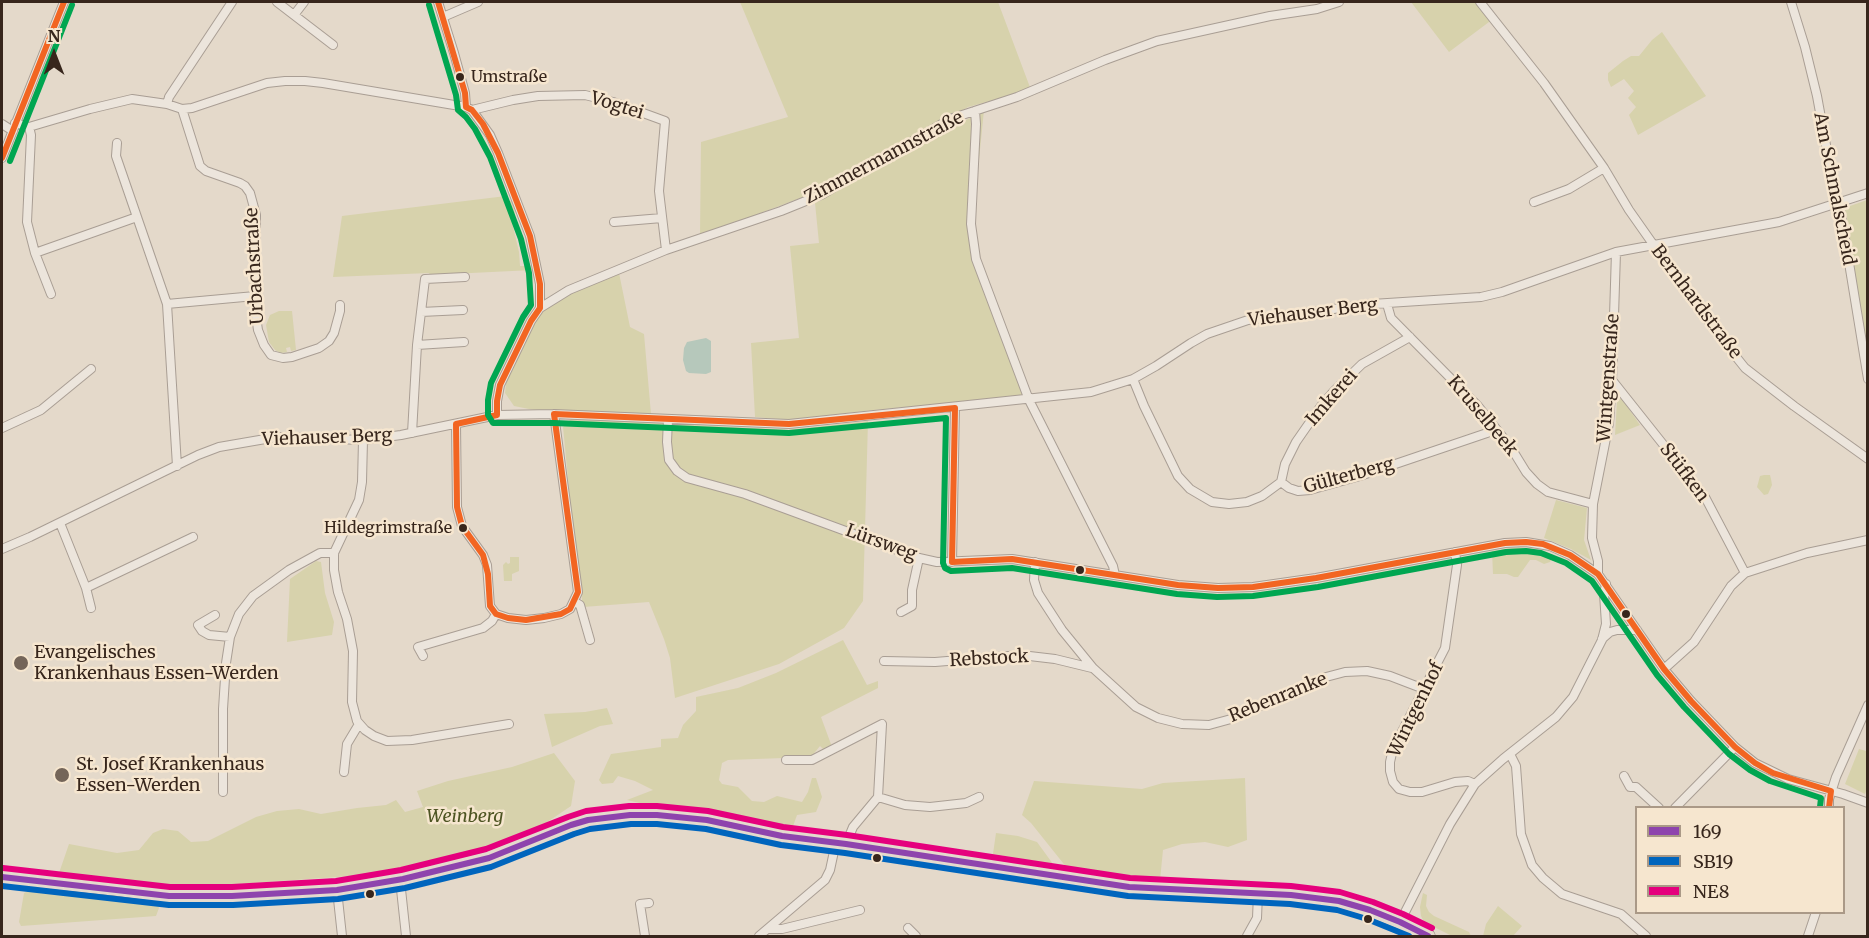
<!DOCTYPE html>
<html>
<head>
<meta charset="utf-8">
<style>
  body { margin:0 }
  #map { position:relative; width:1869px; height:938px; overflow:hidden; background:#e4d9ca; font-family:Merriweather,serif }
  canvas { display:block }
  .frame { position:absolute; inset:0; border:3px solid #37261c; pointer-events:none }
  .legend { position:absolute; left:1635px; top:806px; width:210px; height:108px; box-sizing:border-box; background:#f6e6cf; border:2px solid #aa9987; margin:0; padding:8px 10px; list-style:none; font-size:18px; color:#37261c }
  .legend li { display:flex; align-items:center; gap:12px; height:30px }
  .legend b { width:30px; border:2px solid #aa9987 }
  .north { position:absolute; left:24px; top:24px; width:60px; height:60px; -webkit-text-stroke:4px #f6e6cf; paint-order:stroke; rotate:0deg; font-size:16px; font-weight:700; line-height:24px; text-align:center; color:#37261c }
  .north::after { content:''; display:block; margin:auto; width:21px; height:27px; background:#37261c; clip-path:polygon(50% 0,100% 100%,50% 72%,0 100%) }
</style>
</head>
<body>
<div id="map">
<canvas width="1869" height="938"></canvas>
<div class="frame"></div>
<ul class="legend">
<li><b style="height:8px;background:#8e44ad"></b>169</li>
<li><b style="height:8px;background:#0065bd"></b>SB19</li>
<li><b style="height:8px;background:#e5007d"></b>NE8</li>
</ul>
<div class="north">N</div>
</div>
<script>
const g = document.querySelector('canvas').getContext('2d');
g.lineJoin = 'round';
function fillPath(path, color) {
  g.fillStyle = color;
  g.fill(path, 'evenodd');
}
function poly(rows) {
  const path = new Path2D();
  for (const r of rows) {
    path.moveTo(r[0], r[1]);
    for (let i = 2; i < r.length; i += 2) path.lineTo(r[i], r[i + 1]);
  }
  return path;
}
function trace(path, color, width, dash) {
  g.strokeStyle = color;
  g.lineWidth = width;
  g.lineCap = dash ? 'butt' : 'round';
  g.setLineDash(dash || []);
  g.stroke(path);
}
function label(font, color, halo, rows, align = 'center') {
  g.font = font + ' Merriweather,serif';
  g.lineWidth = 5;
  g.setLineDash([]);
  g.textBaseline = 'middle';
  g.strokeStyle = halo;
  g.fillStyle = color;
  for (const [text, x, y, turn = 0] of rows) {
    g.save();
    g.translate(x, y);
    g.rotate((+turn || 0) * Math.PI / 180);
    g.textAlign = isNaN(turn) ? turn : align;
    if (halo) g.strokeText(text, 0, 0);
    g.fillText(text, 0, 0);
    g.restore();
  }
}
fillPath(poly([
  [740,2,998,2,1031,90,968,107,832,186,700,236,701,142,788,117],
  [1411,2,1480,2,1493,19,1449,52],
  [1662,32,1706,96,1638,135,1629,115,1636,107,1628,98,1634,91,1624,79,1611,87,1608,80,1608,73,1623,61,1631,56,1639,56,1652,40],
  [984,110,970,249,1025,397,873,410,788,420,755,417,751,343,799,338,790,246,819,243,815,203,928,136,968,119],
  [506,196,508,201,512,201,515,213,511,218,519,252,520,266,531,266,533,270,430,275,429,273,333,277,342,216],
  [1867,200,1867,374,1846,274,1835,212,1837,205,1850,206],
  [619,273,630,327,644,334,651,414,539,411,514,406,505,393,506,383,541,311,570,293],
  [279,311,292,311,296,350,291,351,290,347,286,348,287,352,281,353,275,350,269,342,266,325,270,315],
  [1619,399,1622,399,1640,425,1615,435,1617,401],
  [572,418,788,430,868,421,863,601,844,628,779,664,675,698,670,658,664,639,649,602,583,607,573,530,563,427],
  [1764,475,1770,475,1771,479,1772,485,1768,494,1764,495,1757,487,1760,476],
  [1556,500,1587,508,1584,540,1591,560,1571,549,1544,538],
  [1519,547,1532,549,1554,555,1550,562,1544,564,1536,560,1530,560,1518,577,1514,577,1507,574,1493,574,1492,551],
  [510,557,519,557,519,571,512,574,512,581,504,581,503,565,506,562,508,564,510,563],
  [316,561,321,562,325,593,334,622,332,635,287,642,290,579],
  [843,640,867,685,878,681,878,688,821,717,832,747,824,750,820,746,811,757,728,760,722,763,719,780,722,784,738,787,752,801,764,802,777,796,802,802,808,792,812,778,816,778,822,797,816,812,797,815,792,829,713,814,656,807,627,800,653,790,635,781,618,776,613,783,602,784,599,780,611,754,661,747,661,739,678,738,683,725,696,711,696,697,738,688,776,673],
  [607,708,613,724,600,726,552,747,544,714,585,712],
  [1859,749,1866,751,1867,749,1867,789,1865,794,1845,784],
  [554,753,575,781,571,806,531,833,472,856,380,876,379,874,210,886,154,885,59,873,69,844,117,853,139,850,153,833,163,829,178,831,191,842,208,841,256,817,277,811,299,809,321,814,357,808,386,805,396,800,405,812,423,807,417,791,448,781,512,767],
  [1245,778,1247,840,1228,847,1205,842,1182,844,1163,850,1160,880,1124,876,1067,868,1031,823,1022,815,1034,781,1142,789,1163,783],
  [996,833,1018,836,1037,842,1053,864,993,854],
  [31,890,157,903,159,908,156,916,21,926,19,922,24,893],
  [1423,893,1427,895,1426,906,1429,912,1434,916,1469,932,1471,936,1452,936,1424,922,1421,916,1420,907],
  [1498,906,1522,926,1513,936,1483,936,1486,924]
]), '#d7d2ac');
fillPath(poly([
  [706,338,711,341,711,372,706,374,689,373,686,371,683,360,684,348,687,342]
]), '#b6c8bb');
const minor = poly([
  [277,2,333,45],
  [438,2,454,53,465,93,466,107],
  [1480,2,1544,83,1604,168,1629,210,1681,284,1721,338,1745,368,1794,406,1868,459],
  [1791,2,1805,47,1817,96,1835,194,1841,214,1868,379],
  [294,15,304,2],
  [443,17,478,2],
  [167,104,169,97,232,2],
  [182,109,200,166,206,171,240,183,245,186,250,193,256,215,255,310,258,330,264,345,271,355,283,358,292,357,319,348,329,341,334,333,340,311,340,305],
  [472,110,513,100,538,96,585,95,613,102,665,121,659,191,666,250],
  [975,111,976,124,971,224,976,259,1029,400,1113,566,1115,575],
  [15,123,29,127,90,109,132,99,167,104,182,109,192,108,267,83,285,81,305,81,323,83,466,107,472,110,490,135,498,153,530,236,540,284,540,308,531,321,500,385,497,401,497,415],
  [2,124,13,131],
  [29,127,31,135,27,222,35,253,137,217,167,304,177,466],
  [117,143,116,156,137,217],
  [2,158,64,2],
  [1534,202,1569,189,1604,168],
  [614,222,662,218],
  [35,253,51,294],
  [167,304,255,296],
  [1387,304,1391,318,1478,406,1510,446,1526,472,1537,484,1548,492,1593,504],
  [540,308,569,290,666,250,781,211,823,194,950,119,1017,97,1105,60,1157,41,1270,16,1317,9,1339,2],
  [421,312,463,310],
  [417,345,464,342],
  [1133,379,1144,406,1178,476,1190,489,1212,502,1229,504,1247,502,1262,496,1281,482,1289,488,1298,491,1310,490,1360,476,1487,433,1495,428],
  [1612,380,1705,497,1745,573],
  [668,419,667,442,669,460,677,471,687,478,745,494,919,558,937,562,1012,559,1178,585,1218,588,1253,587,1316,578,1505,543,1526,542,1550,546,1570,555,1598,574,1664,669,1691,701,1735,747,1755,763,1788,779,1843,794,1868,803],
  [456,424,457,507,462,526,483,555,487,565,490,606,496,614,508,618,526,620,544,618,561,614,570,609,578,592,554,414],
  [2,428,41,410,91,369],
  [412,433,417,345,425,279,465,277],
  [363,440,362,482,359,500,334,553,334,570,338,592,347,619,353,651,352,702,357,721,365,730,374,736,387,741,412,740,509,724],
  [1281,482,1285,464,1296,442,1321,406,1334,391,1362,364,1410,337],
  [60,523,86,588,91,608],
  [2,549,30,537,198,455,219,447,277,437,363,440,401,435,497,415,554,414,789,424,1091,392,1133,379,1156,366,1191,343,1207,334,1248,320,1372,304,1481,297,1502,292,1616,252,1779,222,1868,193],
  [1455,552,1457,565,1445,648,1393,749,1390,762,1390,771,1393,782,1399,789,1410,792,1422,792,1455,782,1468,781,1475,784],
  [952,562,955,408],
  [1035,562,1034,580,1038,593,1062,630,1093,668,1136,707,1158,718,1182,724,1209,725,1231,719,1326,677,1345,672,1367,671,1390,676,1424,689],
  [1598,574,1598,561,1592,538,1593,504,1609,423,1612,380,1616,252],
  [86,588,193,537],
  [575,602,580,605,590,640],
  [901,612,912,606,912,590,919,558],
  [215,615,198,625,202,631,209,635,230,637],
  [1602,639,1610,632,1617,630,1637,630],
  [423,656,418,647,483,628,492,621,496,614],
  [884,661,935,662,1021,655,1055,659,1092,668],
  [1664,669,1694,642,1731,586,1745,573,1807,553,1868,540],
  [1510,754,1516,766,1521,834,1532,865,1543,878,1562,894,1621,914,1646,936],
  [786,760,812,760,882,724,878,797,853,827,846,844],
  [344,772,347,744,359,724],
  [1624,776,1630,787,1636,787,1659,808],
  [223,792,223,709,226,663,230,637,239,614,253,596,289,570,320,553,334,553],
  [878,797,905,805,930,807,966,803,979,797],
  [1675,808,1735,747],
  [1829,808,1829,799,1836,777,1868,705],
  [400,880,406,936],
  [337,890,342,936],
  [1400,922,1450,824,1475,784,1503,759,1556,717,1573,697,1602,640,1606,624,1604,594,1606,584],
  [908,928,916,936],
  [770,929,782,929,860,910],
  [645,936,640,904,649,903],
  [759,936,825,880,830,870,836,842],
  [1247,936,1257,918,1258,894],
  [1808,936,1816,912]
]);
const primary = poly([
  [2,877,118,889,169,896,232,896,337,890,403,879,489,858,571,825,588,820,630,815,657,815,707,820,782,836,846,844,1129,887,1291,895,1339,901,1370,910,1400,922,1428,936]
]);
trace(minor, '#a99e94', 10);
trace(primary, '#8e847a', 15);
trace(minor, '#ece5dc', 8);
trace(primary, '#e4dacd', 14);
trace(poly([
  [2,877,169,896,232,896,337,890,403,879,489,858,571,825,588,820,630,815,657,815,707,820,782,836,846,844,1129,887,1291,895,1339,901,1370,910,1400,922,1428,936]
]), '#8e44ad', 6);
trace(poly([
  [2,886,169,905,233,905,338,899,405,888,491,867,574,834,590,829,631,824,657,824,706,829,781,845,845,853,1128,896,1290,904,1337,910,1367,919,1409,936]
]), '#0065bd', 6);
trace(poly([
  [3,868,170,887,232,887,336,881,401,870,486,849,568,817,586,811,629,806,657,806,708,811,783,827,847,835,1130,878,1291,886,1340,892,1373,902,1403,914,1432,928]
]), '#e5007d', 6);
trace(poly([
  [438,2,465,93,466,107,472,110,483,124,498,153,530,236,540,284,540,308,531,321,500,385,497,401,497,415,456,424,457,507,462,526,483,555,488,574,490,606,496,614,508,618,526,620,561,614,570,609,578,592,554,414,789,424,955,408,952,562,1012,559,1178,585,1218,588,1253,587,1316,578,1505,543,1526,542,1543,544,1570,555,1598,574,1664,669,1691,701,1735,747,1755,763,1773,773,1831,791,1829,808],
  [2,158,64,2]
]), '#f26522', 6);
trace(poly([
  [429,5,456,95,458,110,466,117,475,129,490,157,521,239,529,273,531,305,523,317,491,383,488,400,488,415,493,423,554,423,789,433,946,418,943,563,945,568,951,571,1012,568,1177,594,1217,597,1253,596,1318,587,1506,552,1526,551,1541,553,1566,563,1592,581,1657,675,1684,707,1729,754,1750,770,1770,781,1821,798,1820,807],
  [10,161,72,5]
]), '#00a651', 6);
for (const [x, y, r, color] of [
  [460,77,5,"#37261c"],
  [463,528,5,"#37261c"],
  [1080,570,5,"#37261c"],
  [1626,614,5,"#37261c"],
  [21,663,8,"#746559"],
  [62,775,8,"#746559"],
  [877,858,5,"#37261c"],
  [370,894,5,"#37261c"],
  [1368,919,5,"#37261c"]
]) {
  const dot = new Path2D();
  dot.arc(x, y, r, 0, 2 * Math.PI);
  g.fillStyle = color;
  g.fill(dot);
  trace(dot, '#f6e6cf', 2);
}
label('16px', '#37261c', '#f6e6cf', [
  ["Umstraße",471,77],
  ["Hildegrimstraße",452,528,"right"]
], 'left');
label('18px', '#37261c', '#f6e6cf', [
  ["Vogtei",617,106,17],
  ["Zimmermannstraße",884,158,-28],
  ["Am Schmalscheid",1834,189,79],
  ["Urbachstraße",255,266,-93],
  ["Bernhardstraße",1696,302,53],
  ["Viehauser Berg",1313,313,-7],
  ["Wintgenstraße",1609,378,-86],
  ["Imkerei",1332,398,-49],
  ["Kruselbeek",1482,416,50],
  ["Viehauser Berg",327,438,-2],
  ["Stüfken",1684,473,53],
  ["Gülterberg",1349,476,-15],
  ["Lürsweg",881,543,20],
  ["Rebstock",989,659,-3],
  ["Rebenranke",1278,698,-22],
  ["Wintgenhof",1416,710,-64]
]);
label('18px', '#37261c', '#f6e6cf', [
  ["Evangelisches",34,653],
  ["Krankenhaus Essen-Werden",34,674],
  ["St. Josef Krankenhaus",76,765],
  ["Essen-Werden",76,786]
], 'left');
label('italic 18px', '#4d5422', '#f6e6cf', [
  ["Weinberg",465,817]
]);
</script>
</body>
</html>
